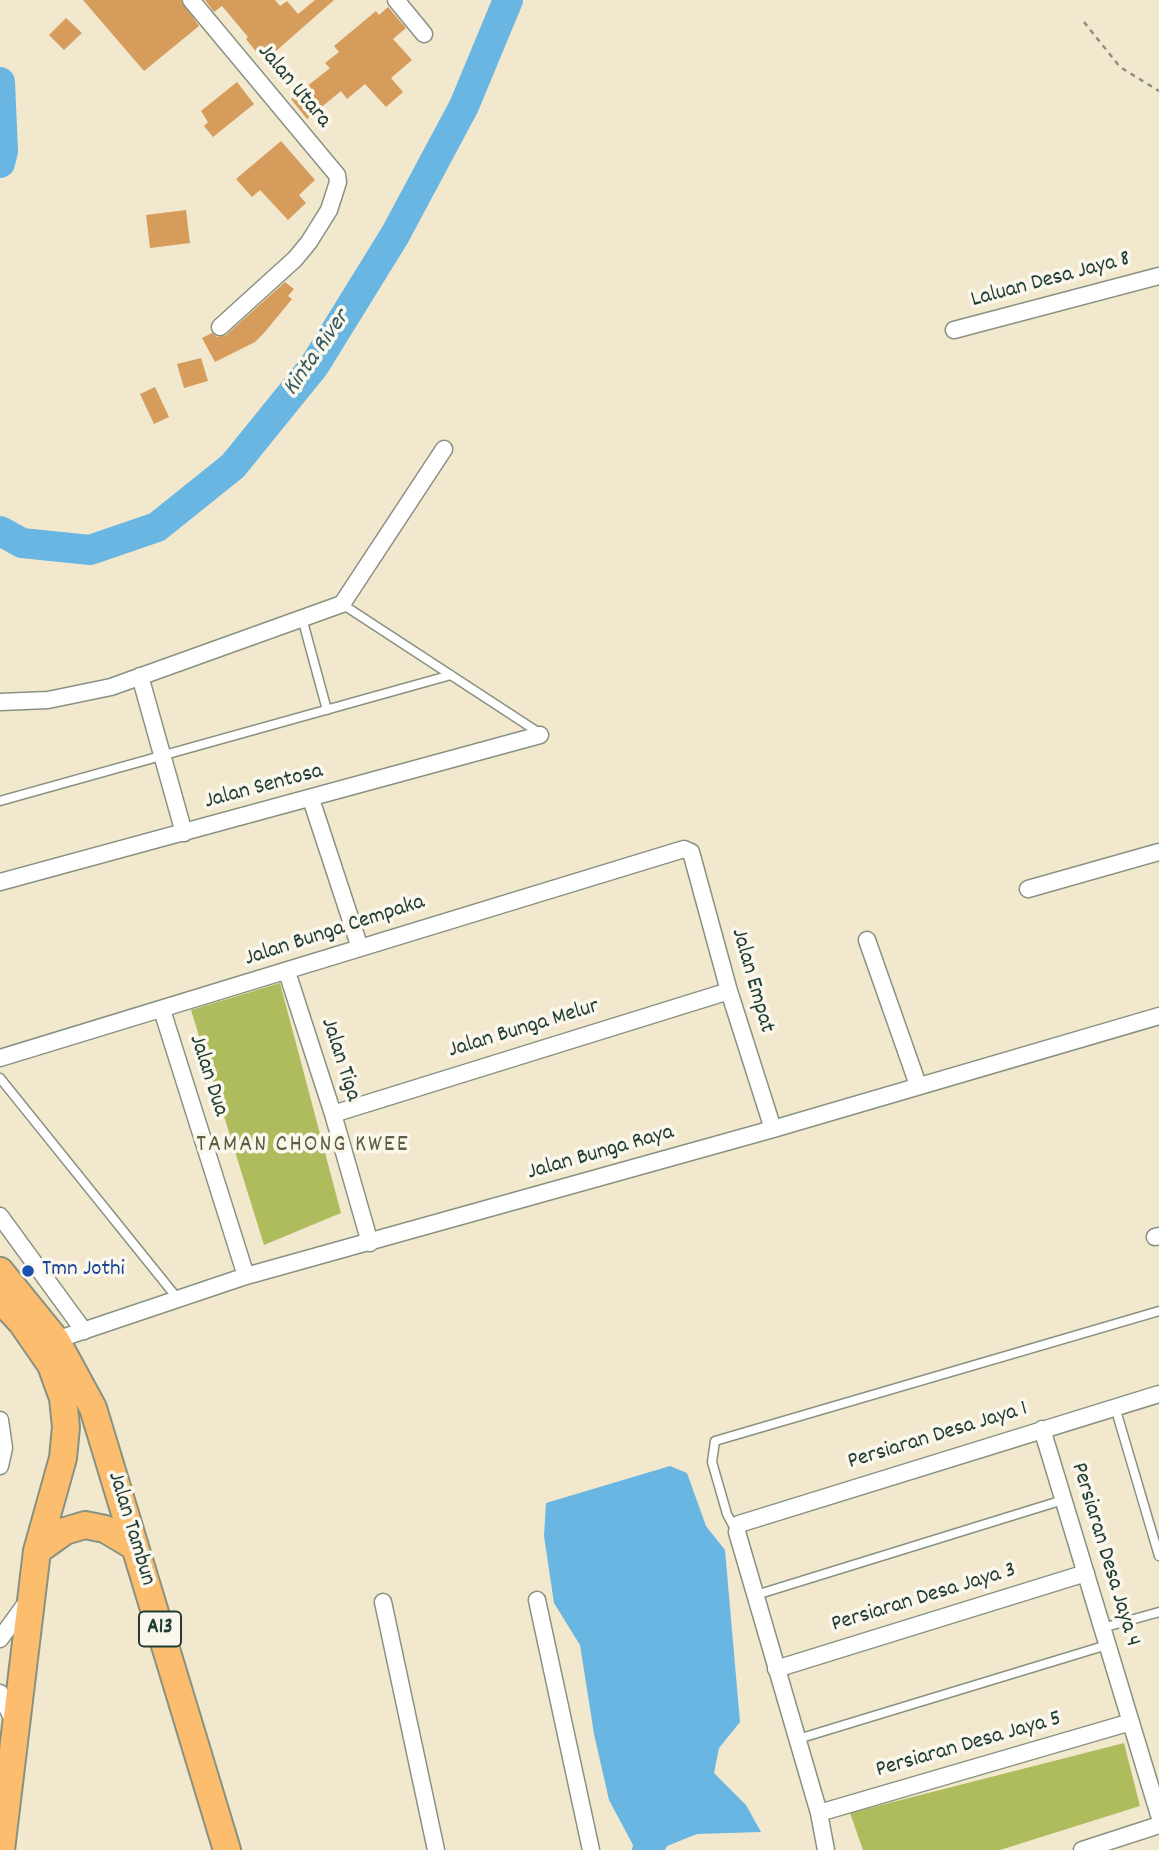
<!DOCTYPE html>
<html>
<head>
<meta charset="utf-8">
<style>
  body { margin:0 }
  canvas { display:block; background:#f2e8ce }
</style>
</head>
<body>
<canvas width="1159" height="1850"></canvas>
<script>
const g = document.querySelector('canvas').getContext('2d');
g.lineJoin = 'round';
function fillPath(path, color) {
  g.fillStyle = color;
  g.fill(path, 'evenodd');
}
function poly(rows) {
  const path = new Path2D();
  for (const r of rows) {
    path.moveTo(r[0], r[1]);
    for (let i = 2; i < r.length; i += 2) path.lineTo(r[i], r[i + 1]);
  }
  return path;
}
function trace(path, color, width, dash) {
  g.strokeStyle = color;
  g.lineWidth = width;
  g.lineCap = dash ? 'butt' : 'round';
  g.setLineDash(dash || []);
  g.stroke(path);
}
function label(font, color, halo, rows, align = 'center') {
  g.font = font + ' Dekko,sans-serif';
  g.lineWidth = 7;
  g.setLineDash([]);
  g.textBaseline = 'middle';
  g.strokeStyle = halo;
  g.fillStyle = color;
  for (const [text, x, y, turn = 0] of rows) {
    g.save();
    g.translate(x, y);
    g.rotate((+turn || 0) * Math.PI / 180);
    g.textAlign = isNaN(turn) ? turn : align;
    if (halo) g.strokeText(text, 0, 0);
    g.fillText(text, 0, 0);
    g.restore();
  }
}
fillPath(poly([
  [280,983,341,1213,264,1245,191,1010],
  [1124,1743,1140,1806,1000,1850,863,1850,850,1813]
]), '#afbc5e');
fillPath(poly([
  [670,1466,687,1473,706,1526,725,1550,740,1722,719,1748,714,1773,746,1805,761,1832,697,1834,667,1846,665,1850,632,1850,633,1845,609,1800,594,1734,580,1645,554,1603,544,1536,546,1503]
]), '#69b6e2');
trace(poly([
  [0,82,3,151,0,163],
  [0,531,22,543,90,550,157,527,233,466,314,366,395,235,464,106,508,0]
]), '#69b6e2', 30);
fillPath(poly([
  [83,0,181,0,199,26,144,71],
  [205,0,275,0,280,6,287,1,298,14,315,0,334,0,276,51,270,44,258,54,246,39,248,37,222,6,214,12],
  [388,7,406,28,393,39,412,60,391,78,403,92,386,107,365,84,347,99,341,91,307,119,291,99,330,68,325,63,339,52,334,46,376,11,379,15],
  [66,18,82,33,64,50,49,35],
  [237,82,254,104,213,137,204,126,208,122,201,111],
  [281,141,315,180,299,195,306,203,288,220,260,190,252,197,236,179],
  [186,210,190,243,150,248,146,215],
  [285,282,294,289,288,296,292,299,264,333,255,342,215,362,202,338,212,333,217,337,226,335],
  [201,358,208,381,184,388,177,364],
  [155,387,169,417,154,424,140,394]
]), '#d59c5c');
const lane = poly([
  [342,604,541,734],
  [302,618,327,710],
  [0,801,451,675],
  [0,1078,178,1299],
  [1115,1407,1159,1556],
  [736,1531,727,1514,712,1462,715,1441,1159,1311],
  [756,1595,1063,1500],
  [1102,1628,1159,1612],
  [798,1739,1107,1645]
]);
const street = poly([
  [191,0,337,175,338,182,329,210,309,242,295,259,220,327],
  [396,0,424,34],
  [954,330,1159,276],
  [140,676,184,833],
  [0,702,48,700,111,687,342,604,444,449],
  [311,799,360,948],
  [0,882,540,735],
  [1028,889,1159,852],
  [867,940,918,1085],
  [287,972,333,1114,370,1243],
  [162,1010,246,1276],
  [0,1058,684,849,691,852,729,991,773,1129],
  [333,1114,729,991],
  [0,1216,84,1331],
  [1155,1237,1159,1236],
  [56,1340,246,1276,773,1129,1159,1016],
  [0,1420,4,1448,0,1466],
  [1042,1429,1159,1815],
  [537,1600,591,1850],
  [383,1602,436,1850],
  [0,1639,27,1602],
  [776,1669,1086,1573],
  [0,1693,14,1722],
  [819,1813,1131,1722],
  [826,1850,819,1813,737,1532,739,1524,1159,1394],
  [1082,1850,1159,1825]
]);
const primary = poly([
  [0,1271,56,1340,93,1408,227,1850],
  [0,1299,22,1323,51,1365,63,1398,66,1427,63,1458,37,1551,1,1850],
  [37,1551,65,1531,85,1525,105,1529,135,1547]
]);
trace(lane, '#889281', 11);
trace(street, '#889281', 19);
trace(primary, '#889281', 30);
trace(poly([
  [1084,22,1120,67,1159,91]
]), '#889281', 2.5, [5, 5]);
trace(lane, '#fff', 8);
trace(street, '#fff', 16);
trace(primary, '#fcbd6f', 26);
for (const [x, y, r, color] of [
  [28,1271,7,"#1a4fb4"]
]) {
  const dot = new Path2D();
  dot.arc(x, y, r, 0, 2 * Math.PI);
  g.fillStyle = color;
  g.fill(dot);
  trace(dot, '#fbf7ec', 2.5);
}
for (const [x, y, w] of [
  [160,1629,42]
]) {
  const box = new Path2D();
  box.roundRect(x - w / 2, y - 17.5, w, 35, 5);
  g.fillStyle = '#fbf7ec';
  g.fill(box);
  trace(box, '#1f3d34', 2);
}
label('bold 21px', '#1f3d34', null, [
  ["A13",160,1629]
]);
label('23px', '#1f3d34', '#fbf7ec', [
  ["Jalan Utara",293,87,50],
  ["Laluan Desa Jaya 8",1051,281,-15],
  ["Jalan Sentosa",264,788,-15],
  ["Jalan Bunga Cempaka",335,932,-18],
  ["Jalan Empat",751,981,74],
  ["Jalan Bunga Melur",524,1030,-17],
  ["Jalan Tiga",339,1060,72],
  ["Jalan Dua",207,1076,72],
  ["Jalan Bunga Raya",601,1154,-16],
  ["Persiaran Desa Jaya 1",938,1437,-17],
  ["Jalan Tambun",130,1529,73],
  ["Persiaran Desa Jaya 4",1104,1555,73],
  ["Persiaran Desa Jaya 3",924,1599,-17],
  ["Persiaran Desa Jaya 5",969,1746,-16]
]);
label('23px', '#164399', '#fbf7ec', [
  ["Tmn Jothi",42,1271]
], 'left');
label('italic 24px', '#325b60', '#fbf7ec', [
  ["Kinta River",318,354,-55]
]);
g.letterSpacing = '2px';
label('24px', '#5f5e42', '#fbf7ec', [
  ["TAMAN CHONG KWEE",303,1147]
]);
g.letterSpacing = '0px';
</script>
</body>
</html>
